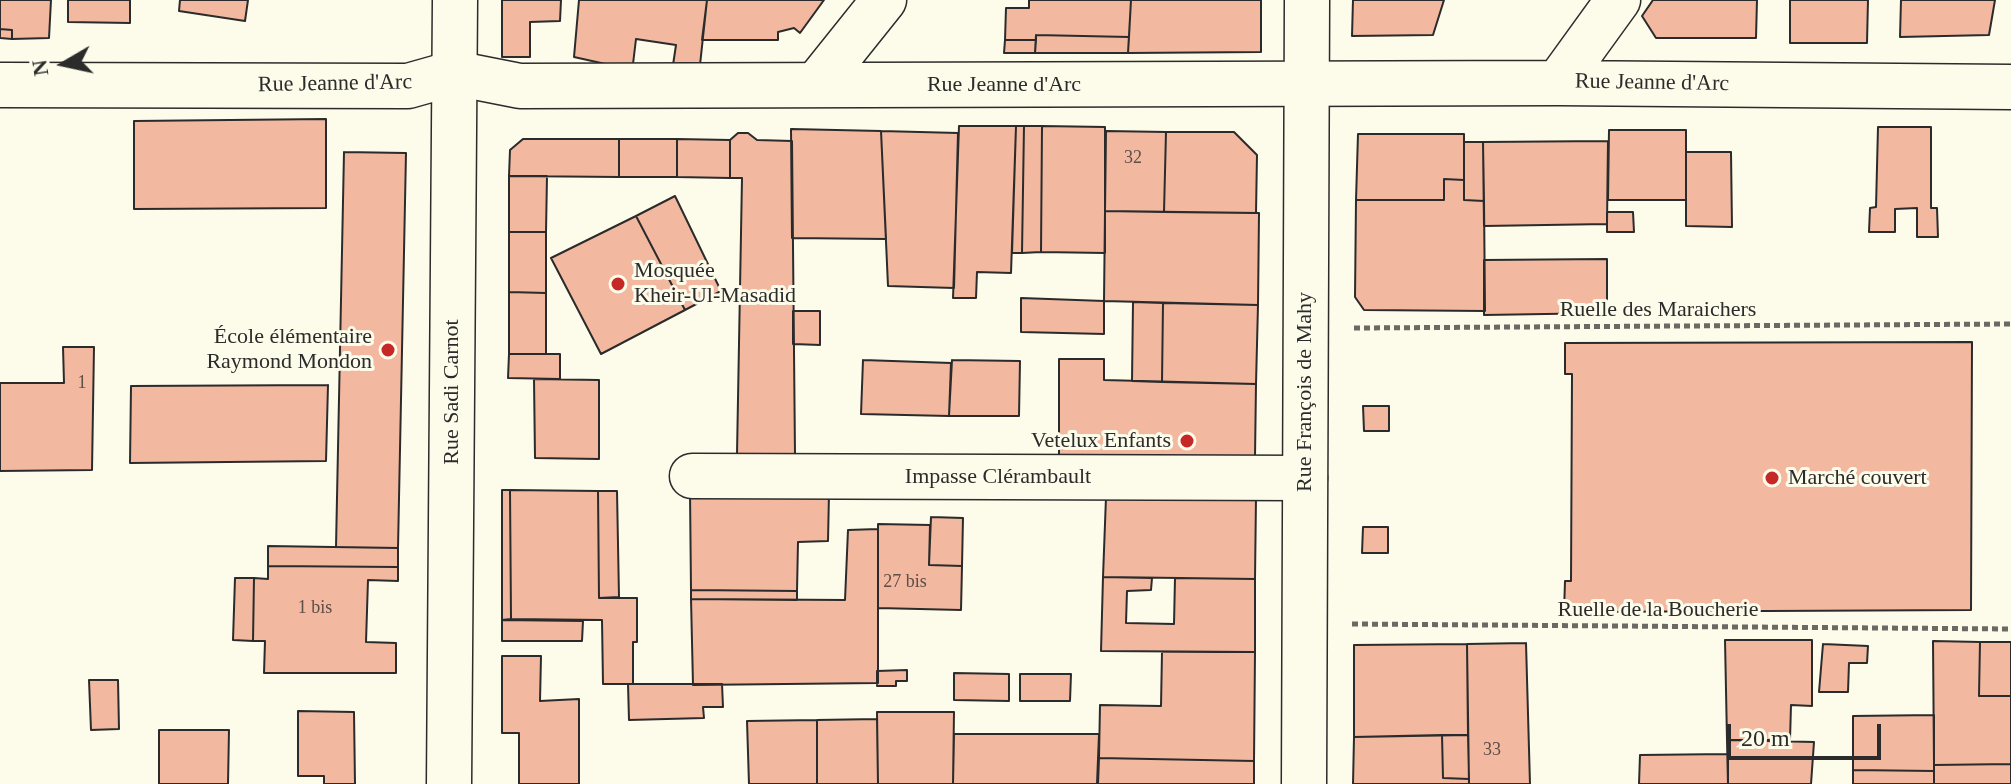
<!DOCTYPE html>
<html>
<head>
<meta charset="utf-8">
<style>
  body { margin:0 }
  #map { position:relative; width:2011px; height:784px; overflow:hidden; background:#fdfbea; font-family:Georgia,serif }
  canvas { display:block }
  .north { position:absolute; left:24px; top:24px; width:80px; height:80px; -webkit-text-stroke:6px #fdfbea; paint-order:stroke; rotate:261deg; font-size:22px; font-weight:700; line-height:32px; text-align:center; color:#2b2b2b }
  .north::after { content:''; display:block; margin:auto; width:28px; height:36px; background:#2b2b2b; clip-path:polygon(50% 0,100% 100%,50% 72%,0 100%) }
  .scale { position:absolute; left:1727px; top:724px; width:154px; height:36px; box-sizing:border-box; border:4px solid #2b2b2b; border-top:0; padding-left:10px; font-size:24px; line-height:28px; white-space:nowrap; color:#2b2b2b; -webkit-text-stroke:6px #fdfbea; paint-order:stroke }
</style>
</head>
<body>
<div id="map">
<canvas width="2011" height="784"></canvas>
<div class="north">N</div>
<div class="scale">20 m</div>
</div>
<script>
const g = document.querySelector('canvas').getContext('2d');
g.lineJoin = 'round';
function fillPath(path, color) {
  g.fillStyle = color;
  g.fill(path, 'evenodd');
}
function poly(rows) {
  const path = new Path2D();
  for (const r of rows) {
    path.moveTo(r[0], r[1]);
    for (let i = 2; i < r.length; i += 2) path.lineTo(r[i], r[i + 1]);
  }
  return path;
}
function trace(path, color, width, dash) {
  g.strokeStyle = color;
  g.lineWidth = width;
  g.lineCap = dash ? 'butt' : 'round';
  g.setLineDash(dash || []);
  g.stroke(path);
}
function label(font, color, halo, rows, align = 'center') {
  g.font = font + ' Georgia,serif';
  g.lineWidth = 6;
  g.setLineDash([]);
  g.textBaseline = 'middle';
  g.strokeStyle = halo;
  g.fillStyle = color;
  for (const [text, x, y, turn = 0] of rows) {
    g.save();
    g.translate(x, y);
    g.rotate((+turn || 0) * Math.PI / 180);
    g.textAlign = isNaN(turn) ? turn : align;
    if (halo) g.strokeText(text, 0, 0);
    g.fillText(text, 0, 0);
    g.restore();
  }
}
const building = poly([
  [0,0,51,0,49,38,12,39,12,30,0,29,0,0],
  [68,0,130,0,130,23,68,22,68,0],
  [180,0,248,0,245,21,179,11,180,0],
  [502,0,561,0,560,21,530,22,530,57,502,57,502,0],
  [579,0,707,0,700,65,673,65,676,45,636,39,633,64,610,65,574,57,579,0],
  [707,0,824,0,800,33,794,28,778,32,778,40,702,40,707,0],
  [1029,0,1131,0,1129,37,1036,35,1036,40,1005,40,1006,8,1029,8,1029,0],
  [1131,0,1261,0,1261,52,1128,53,1131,0],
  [1353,0,1444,0,1433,35,1352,36,1353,0],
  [1653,0,1757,0,1756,38,1656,38,1642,16,1653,0],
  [1790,0,1868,0,1867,43,1790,43,1790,0],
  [1901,0,1995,0,1989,35,1900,37,1901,0],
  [0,29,12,30,12,39,0,38,0,29],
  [1036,35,1129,37,1128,53,1035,53,1036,35],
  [1005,40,1036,40,1035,53,1004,53,1005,40],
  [326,119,326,208,134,209,134,121,326,119],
  [959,126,1016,126,1011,273,977,272,976,298,953,298,959,126],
  [1016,126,1024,126,1022,253,1012,253,1016,126],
  [1024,126,1042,126,1041,252,1022,253,1024,126],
  [1042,126,1105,127,1105,253,1041,252,1042,126],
  [1878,127,1931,127,1931,208,1937,208,1938,237,1917,237,1917,208,1895,209,1895,232,1869,232,1870,208,1876,207,1878,127],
  [791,129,881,131,886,239,792,238,791,129],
  [1609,130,1686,130,1686,200,1608,200,1609,130],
  [881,131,958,133,954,288,888,286,881,131],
  [1106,131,1166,132,1164,212,1105,211,1106,131],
  [1166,132,1234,132,1257,155,1256,213,1164,212,1166,132],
  [738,133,748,133,757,140,792,141,795,455,737,454,742,178,730,178,730,140,738,133],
  [1358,134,1464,134,1464,180,1444,179,1444,200,1356,200,1358,134],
  [523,139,619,139,619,177,509,176,510,150,523,139],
  [619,139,677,139,677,177,619,177,619,139],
  [677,139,730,140,730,178,677,177,677,139],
  [1608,141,1607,224,1484,226,1483,142,1608,141],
  [1464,142,1483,142,1484,201,1464,200,1464,142],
  [344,152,406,153,398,548,336,547,344,152],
  [1686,152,1731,152,1732,227,1686,226,1686,152],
  [509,176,547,176,546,232,509,232,509,176],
  [1444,179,1464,180,1464,200,1484,201,1485,311,1364,310,1355,297,1356,200,1444,200,1444,179],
  [675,196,721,291,685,310,636,216,675,196],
  [1105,211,1259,213,1258,305,1104,301,1105,211],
  [1607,212,1633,212,1634,232,1607,232,1607,212],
  [636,216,685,310,601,354,551,258,636,216],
  [509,232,546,232,546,293,509,292,509,232],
  [1607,259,1607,313,1484,315,1484,260,1607,259],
  [509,292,546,293,546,354,509,354,509,292],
  [1021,298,1104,301,1104,334,1021,332,1021,298],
  [1133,302,1163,303,1162,382,1132,381,1133,302],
  [1163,303,1258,305,1256,384,1162,382,1163,303],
  [793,311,820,311,820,345,793,344,793,311],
  [1972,342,1971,610,1564,612,1565,581,1571,581,1572,374,1565,374,1565,343,1972,342],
  [63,347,94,347,92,470,0,471,0,383,64,383,63,347],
  [509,354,560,354,560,379,508,378,509,354],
  [1059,359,1104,359,1104,380,1256,384,1255,457,1059,456,1059,359],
  [863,360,951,363,949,416,861,414,863,360],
  [952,360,1020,361,1019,416,949,416,952,360],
  [534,379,599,380,599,459,535,458,534,379],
  [328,385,326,461,130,463,131,386,328,385],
  [1363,406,1389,406,1389,431,1364,431,1363,406],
  [502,490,510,490,511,619,502,620,502,490],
  [510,490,598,491,599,598,637,598,637,642,633,642,633,684,603,684,602,620,511,619,510,490],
  [598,491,617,491,619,597,599,598,598,491],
  [690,492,829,493,828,541,798,542,797,591,691,590,690,492],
  [1106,497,1256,497,1255,579,1103,577,1106,497],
  [931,517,963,518,962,566,929,565,931,517],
  [878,524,930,525,929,565,962,566,961,610,878,608,878,524],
  [1363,527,1388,527,1388,553,1362,553,1363,527],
  [878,529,878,683,693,685,691,599,845,600,848,530,878,529],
  [268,546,398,548,398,567,268,566,268,546],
  [268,566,398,567,398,581,368,580,366,642,396,643,396,673,264,673,265,641,253,641,254,578,268,579,268,566],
  [1103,577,1152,578,1151,590,1127,591,1126,623,1174,624,1175,578,1255,579,1255,652,1101,651,1103,577],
  [235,578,254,578,253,641,233,640,235,578],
  [691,590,797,591,797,600,691,599,691,590],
  [502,620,583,621,582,641,502,641,502,620],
  [1725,640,1812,640,1812,706,1791,705,1790,740,1727,740,1725,640],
  [1933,641,1980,642,1979,696,2011,696,2011,764,1934,765,1933,641],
  [1980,642,2011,642,2011,696,1979,696,1980,642],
  [1526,643,1530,784,1469,784,1467,644,1526,643],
  [1467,644,1468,735,1354,737,1354,645,1467,644],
  [1823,644,1868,646,1867,663,1849,663,1848,692,1819,692,1823,644],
  [1162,652,1255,652,1254,761,1099,758,1100,705,1161,706,1162,652],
  [502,656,541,656,540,701,579,699,579,784,519,784,519,733,502,733,502,656],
  [907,670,907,681,896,681,896,686,877,686,877,671,907,670],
  [954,673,1009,674,1009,701,954,700,954,673],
  [1020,674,1071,674,1070,701,1020,701,1020,674],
  [89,680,118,680,119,729,91,730,89,680],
  [628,684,722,684,723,707,703,707,704,718,629,720,628,684],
  [298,711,354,712,355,784,324,784,324,776,298,776,298,711],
  [877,712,954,712,953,784,878,784,877,712],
  [1934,715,1934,771,1853,770,1853,716,1934,715],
  [877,719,878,784,817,784,817,720,877,719],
  [817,720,817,784,749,784,747,721,817,720],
  [159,730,229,730,228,784,159,784,159,730],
  [954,734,1099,734,1097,784,953,784,954,734],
  [1442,735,1443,778,1469,779,1469,784,1353,784,1354,737,1442,735],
  [1442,735,1468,735,1469,779,1443,778,1442,735],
  [1727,740,1814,742,1811,784,1728,784,1727,740],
  [1728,754,1728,784,1639,784,1640,755,1728,754],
  [1099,758,1254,761,1254,784,1098,784,1099,758],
  [2011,764,2011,784,1934,784,1934,765,2011,764],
  [1853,770,1934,771,1934,784,1853,784,1853,770]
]);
fillPath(building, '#f2b8a0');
trace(building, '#2b2b2b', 2);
const minor = poly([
  [1558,83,1618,0],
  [0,85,408,86,454,73,520,86,1558,83,2011,87],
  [816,85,884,0],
  [692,476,1305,478]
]);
const tertiary = poly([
  [449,784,455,0]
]);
const secondary = poly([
  [1304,784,1307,0]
]);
trace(minor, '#2b2b2b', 47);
trace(tertiary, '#2b2b2b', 47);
trace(secondary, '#2b2b2b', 47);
trace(poly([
  [1354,328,2011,324],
  [1352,624,2011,629]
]), '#6a6964', 5, [6, 4]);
trace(minor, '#fdfbea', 44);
trace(tertiary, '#fdfbea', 44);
trace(secondary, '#fdfbea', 44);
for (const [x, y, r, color] of [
  [618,284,8,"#c62828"],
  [388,350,8,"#c62828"],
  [1187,441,8,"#c62828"],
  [1772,478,8,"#c62828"]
]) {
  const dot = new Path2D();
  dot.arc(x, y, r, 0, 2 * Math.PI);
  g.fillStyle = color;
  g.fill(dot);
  trace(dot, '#fdfbea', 3);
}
label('18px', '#5d4e48', null, [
  ["32",1133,158],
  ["1",82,383],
  ["27 bis",905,582],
  ["1 bis",315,608],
  ["33",1492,750]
]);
label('22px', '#2b2b2b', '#fdfbea', [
  ["Rue Jeanne d'Arc",1652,83,1],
  ["Rue Jeanne d'Arc",335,84,-1],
  ["Rue Jeanne d'Arc",1004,85],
  ["Ruelle des Maraichers",1658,310],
  ["Rue Sadi Carnot",452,392,-90],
  ["Rue François de Mahy",1305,392,-90],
  ["Impasse Clérambault",998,477],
  ["Ruelle de la Boucherie",1658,610]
]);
label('22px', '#2b2b2b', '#fdfbea', [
  ["Mosquée",634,271],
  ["Kheir-Ul-Masadid",634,296],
  ["École élémentaire",372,337,"right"],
  ["Raymond Mondon",372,362,"right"],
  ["Vetelux Enfants",1171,441,"right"],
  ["Marché couvert",1788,478]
], 'left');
</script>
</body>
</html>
